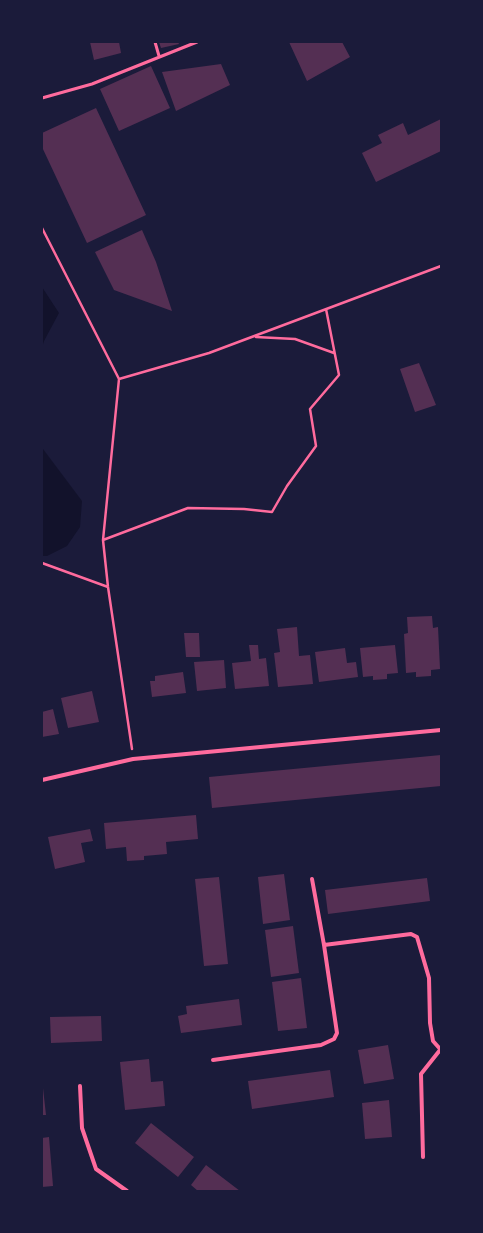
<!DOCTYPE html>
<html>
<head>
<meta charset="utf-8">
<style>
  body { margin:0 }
  #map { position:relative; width:483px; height:1233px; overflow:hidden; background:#1b1b3a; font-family:Karla,sans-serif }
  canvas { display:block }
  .frame { position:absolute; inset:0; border:43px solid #1b1b3a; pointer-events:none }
</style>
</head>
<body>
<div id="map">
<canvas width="483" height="1233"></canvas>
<div class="frame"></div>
</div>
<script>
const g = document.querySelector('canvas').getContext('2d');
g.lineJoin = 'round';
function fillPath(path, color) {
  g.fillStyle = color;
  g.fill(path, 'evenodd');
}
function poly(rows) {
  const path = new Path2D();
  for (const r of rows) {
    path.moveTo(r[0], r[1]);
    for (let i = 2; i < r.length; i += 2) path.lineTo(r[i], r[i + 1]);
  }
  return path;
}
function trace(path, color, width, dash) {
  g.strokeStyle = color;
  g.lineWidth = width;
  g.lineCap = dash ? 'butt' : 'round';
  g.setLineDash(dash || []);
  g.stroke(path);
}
fillPath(poly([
  [42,287,59,313,44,341,42,348],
  [42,444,43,449,82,501,80,527,67,546,47,556,42,556]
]), '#12122b');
fillPath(poly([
  [90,42,119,42,121,53,94,60],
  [159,42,178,42,179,44,161,48],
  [289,42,342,42,350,57,307,81],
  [221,64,230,85,176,111,162,72],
  [151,66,170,108,119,131,100,89],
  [96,108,146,215,87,243,42,147,42,133],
  [441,119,441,151,376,182,362,153,382,143,378,135,403,123,408,135],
  [142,230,156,262,172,311,114,290,95,252],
  [419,363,436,405,415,412,400,369],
  [432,616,433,628,438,627,440,669,431,670,431,676,416,677,416,672,406,673,404,634,408,633,407,617],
  [297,627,299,656,310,655,313,684,278,687,274,653,280,652,277,629],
  [184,633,199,633,200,657,186,657],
  [249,645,258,645,259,659,266,658,269,686,235,689,232,663,251,661],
  [395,645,398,673,387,674,387,679,373,680,373,676,363,677,360,648],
  [345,648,347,663,356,662,358,677,319,682,315,652],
  [224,660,226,688,197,691,194,662],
  [183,672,186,693,152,697,150,681,155,681,155,676],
  [92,691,99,722,68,728,61,698],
  [53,709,59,734,42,737,42,712],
  [441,755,441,786,212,808,209,777],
  [196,815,198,839,166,842,167,854,144,856,144,860,127,861,126,847,106,849,104,823],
  [90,829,93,841,81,843,85,862,55,869,48,837],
  [284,874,290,920,263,924,258,877],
  [219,877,228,964,204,966,195,879],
  [427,878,430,901,328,914,325,890],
  [293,926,299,973,271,977,265,930],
  [301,978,307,1028,278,1031,272,982],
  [239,999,242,1025,181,1033,178,1016,187,1014,186,1006],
  [101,1016,102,1041,51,1043,50,1017],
  [388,1045,394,1079,364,1084,358,1050],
  [149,1059,151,1082,163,1081,165,1106,125,1110,120,1062],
  [330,1070,334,1097,252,1109,248,1081],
  [42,1088,43,1088,46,1115,42,1115],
  [389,1100,392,1137,365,1139,362,1103],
  [151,1123,194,1157,178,1177,135,1143],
  [49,1137,53,1186,42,1187,42,1138],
  [206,1165,240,1191,198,1191,191,1185]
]), '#542f53');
trace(poly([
  [42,228,119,379,103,540,108,587,132,749],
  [256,337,295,339,334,353],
  [119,379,209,353,441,266],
  [103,540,188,508,244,509,272,512,287,486,316,446,310,409,339,375,326,309],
  [42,563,108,587]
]), '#ff6b9d', 2.5);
trace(poly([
  [155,42,159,56],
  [42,98,92,84,197,42]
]), '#ff6b9d', 3);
trace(poly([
  [42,780,133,759,441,730],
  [312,879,324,945],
  [213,1060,321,1045,334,1039,337,1033,324,945,411,934,417,937,429,978,430,1023,433,1041,441,1050],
  [80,1086,82,1128,96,1169,127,1191],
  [423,1157,421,1074,440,1050]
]), '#ff6b9d', 4);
</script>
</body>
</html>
